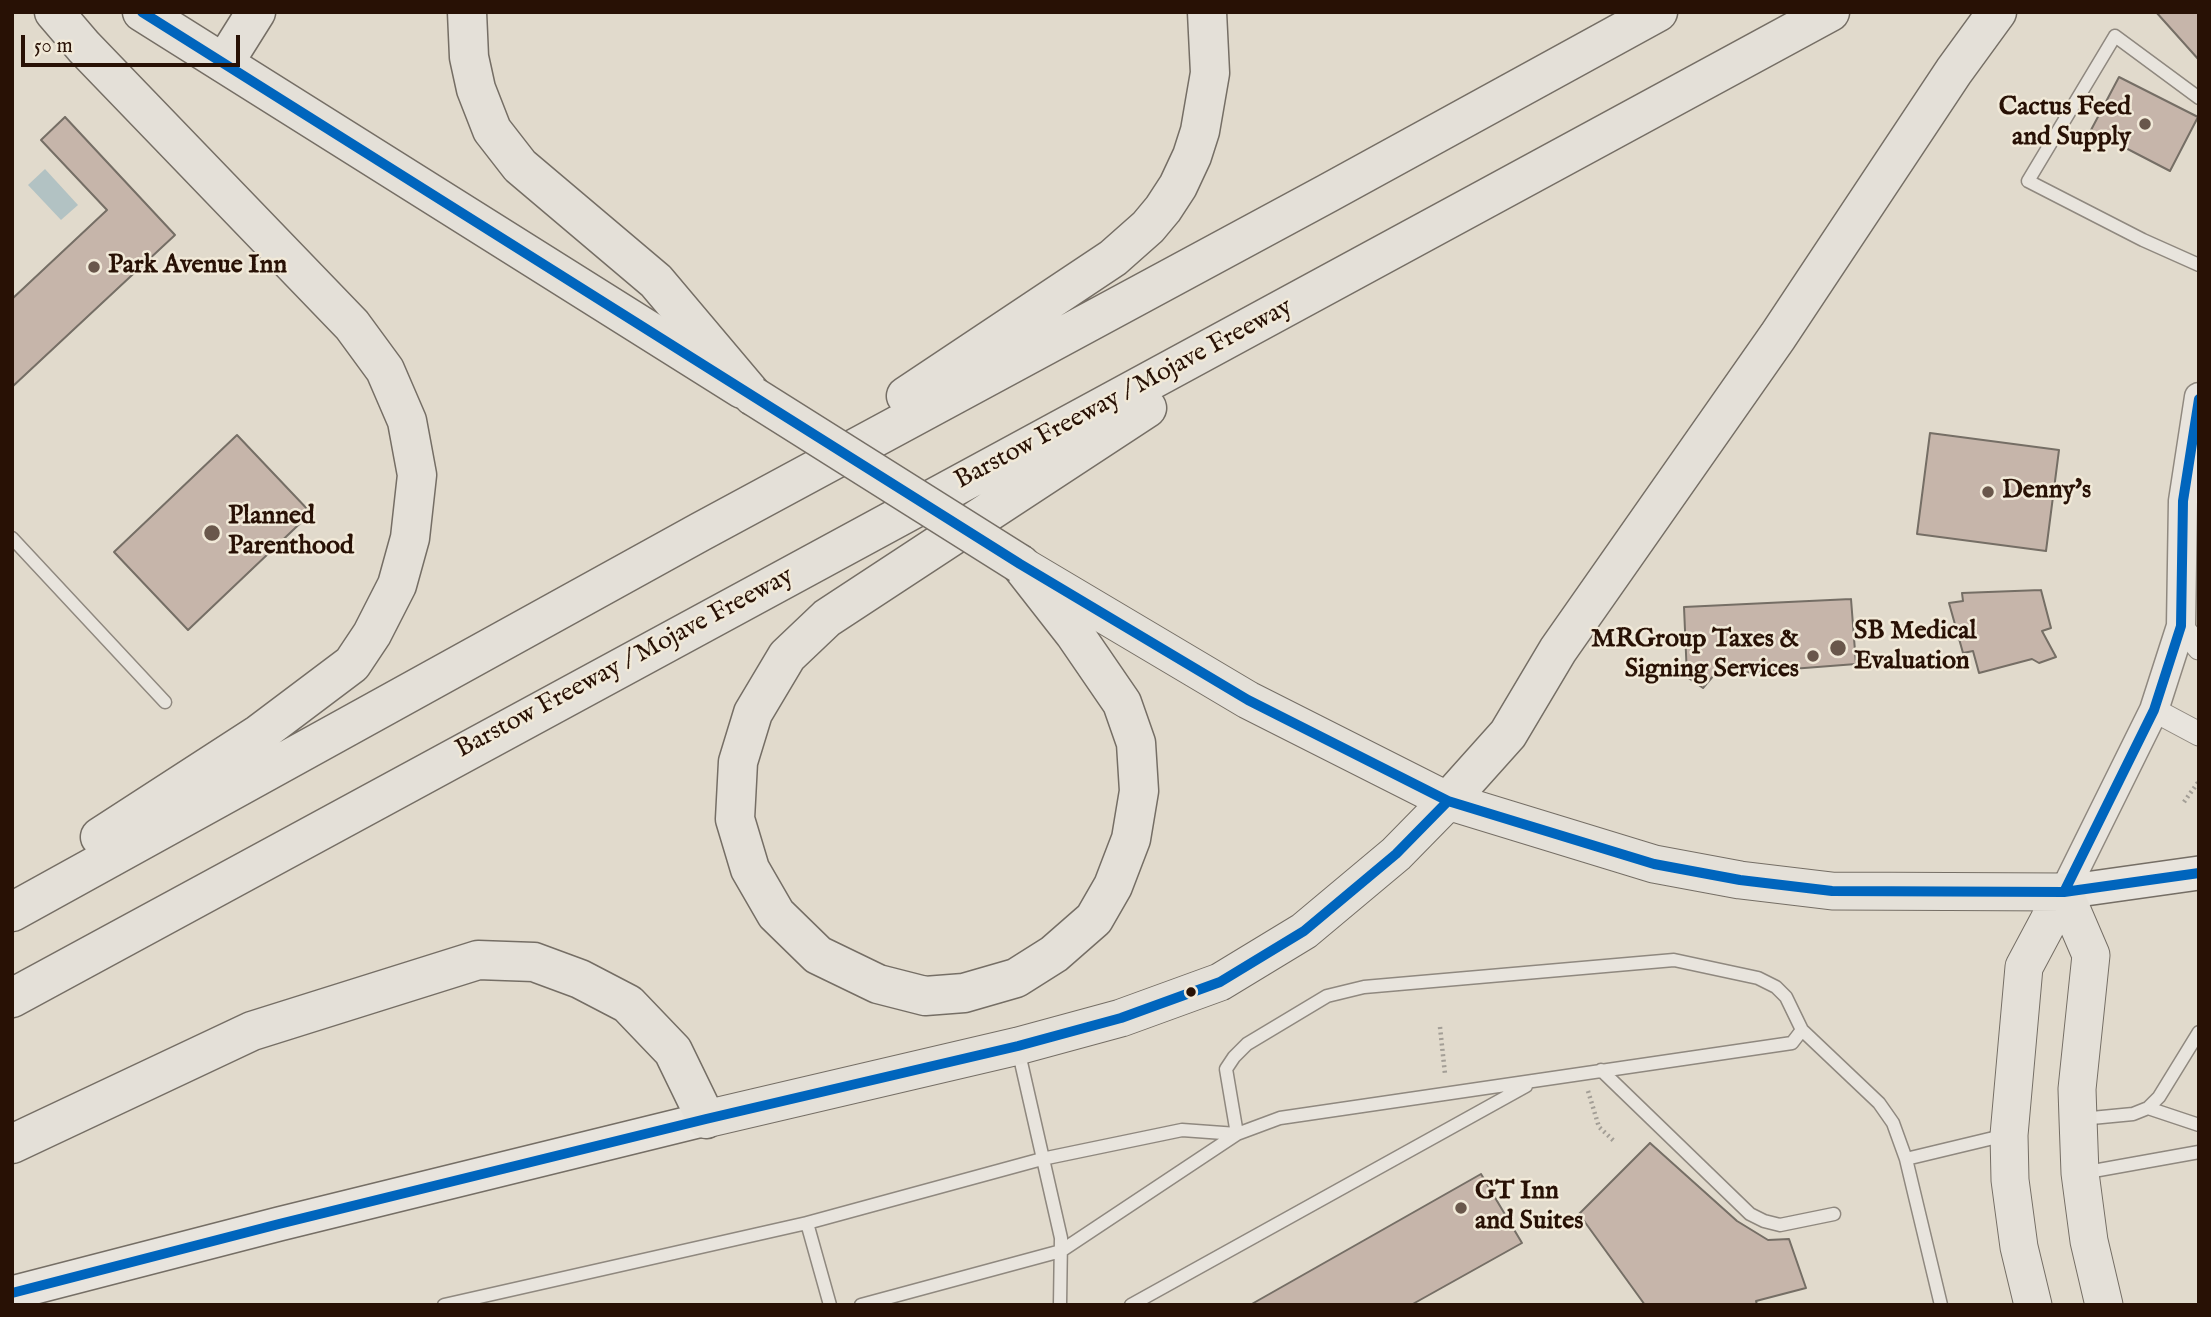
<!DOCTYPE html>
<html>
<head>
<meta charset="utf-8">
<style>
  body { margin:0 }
  #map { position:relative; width:2211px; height:1317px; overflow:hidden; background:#e1dacc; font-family:"IM FELL English",serif }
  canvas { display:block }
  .frame { position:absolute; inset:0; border:14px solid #281105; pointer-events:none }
  .scale { position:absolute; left:21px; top:35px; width:219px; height:32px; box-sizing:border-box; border:4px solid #281105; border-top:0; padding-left:9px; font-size:21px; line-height:24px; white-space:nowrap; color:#281105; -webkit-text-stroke:5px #f1e9d8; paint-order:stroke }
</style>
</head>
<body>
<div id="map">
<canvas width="2211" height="1317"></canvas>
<div class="frame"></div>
<div class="scale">50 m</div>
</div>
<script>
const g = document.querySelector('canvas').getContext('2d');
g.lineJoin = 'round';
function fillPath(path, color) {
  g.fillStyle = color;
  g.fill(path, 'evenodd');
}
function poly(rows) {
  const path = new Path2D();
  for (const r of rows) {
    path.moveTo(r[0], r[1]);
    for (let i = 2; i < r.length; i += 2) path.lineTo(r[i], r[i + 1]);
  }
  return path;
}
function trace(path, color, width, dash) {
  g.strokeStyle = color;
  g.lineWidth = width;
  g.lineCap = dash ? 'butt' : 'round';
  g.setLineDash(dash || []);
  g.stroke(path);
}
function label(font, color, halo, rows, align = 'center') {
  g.font = font + ' "IM FELL English",serif';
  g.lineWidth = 5;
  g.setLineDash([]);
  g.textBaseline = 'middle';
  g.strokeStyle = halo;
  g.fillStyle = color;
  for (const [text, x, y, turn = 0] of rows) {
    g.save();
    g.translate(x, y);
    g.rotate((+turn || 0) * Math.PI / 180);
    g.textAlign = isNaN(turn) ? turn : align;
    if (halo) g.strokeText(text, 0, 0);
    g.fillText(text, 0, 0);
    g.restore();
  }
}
fillPath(poly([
  [45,169,78,205,61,220,28,185]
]), '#b2c2c3');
const building = poly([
  [2156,12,2199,12,2199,60,2156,12],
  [2119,77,2198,117,2170,171,2091,130,2119,77],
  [65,117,175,235,12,387,12,299,107,210,41,140,65,117],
  [1930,433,2059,450,2046,551,1917,534,1930,433],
  [237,435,311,513,188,630,114,552,237,435],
  [2041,590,2051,628,2042,631,2056,657,2039,663,2032,659,1979,673,1973,651,1963,653,1949,603,1963,601,1962,593,2041,590],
  [1851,599,1856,664,1714,675,1703,688,1687,677,1684,607,1851,599],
  [1650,1143,1737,1221,1768,1240,1789,1239,1806,1288,1756,1301,1757,1305,1645,1305,1579,1214,1650,1143],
  [1481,1174,1522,1243,1411,1305,1250,1305,1481,1174]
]);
fillPath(building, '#c6b5aa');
trace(building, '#756e65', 2);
const service = poly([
  [2199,98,2115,36,2028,181,2143,240,2199,265],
  [12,538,165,702],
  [1018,1049,1061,1238,1060,1305],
  [1601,1070,1750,1214,1764,1221,1780,1225,1834,1214],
  [2148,1108,2199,1125],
  [2081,1119,2133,1114,2148,1108,2159,1097,2199,1032],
  [2082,1173,2199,1152],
  [807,1223,830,1305],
  [444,1305,807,1223,1042,1159,1182,1130,1237,1134,1226,1069,1234,1057,1247,1044,1327,996,1364,987,1674,960,1758,978,1776,987,1786,997,1802,1030,1879,1103,1893,1123,1906,1159],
  [861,1305,1061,1251,1237,1134,1280,1118,1792,1043,1802,1030],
  [1131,1305,1526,1086],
  [1941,1305,1906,1159,2006,1135]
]);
const minor = poly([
  [2181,626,2199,648],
  [2154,710,2199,734]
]);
const tertiary = poly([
  [2064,892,2154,710,2181,626,2183,501,2199,397]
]);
const secondary = poly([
  [2064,892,2199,873],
  [12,1293,279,1224,706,1119]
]);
const primary = poly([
  [1024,567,1248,700,1448,801,1654,864,1740,880,1832,891,2064,892],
  [2064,892,2091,955,2077,1089,2078,1119,2080,1173,2089,1241,2104,1305],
  [706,1119,1018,1046,1121,1018,1220,982,1304,931,1396,854,1448,801],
  [2033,1305,2019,1247,2010,1180,2009,1135,2024,967,2064,892]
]);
const trunk = poly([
  [142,12,742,389]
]);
const motorway = poly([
  [54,12,84,47,352,325,385,370,407,421,417,475,410,538,397,585,372,634,352,664,259,734,100,837],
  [467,12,469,57,476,89,492,130,520,166,656,281,753,396],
  [224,63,256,12],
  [906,396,1113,258,1148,227,1163,209,1178,186,1192,156,1200,131,1210,73,1207,12],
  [1020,564,1074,633,1122,703,1136,743,1139,791,1131,839,1113,886,1094,919,1054,954,1016,978,964,993,925,996,878,984,818,955,776,914,750,869,735,819,738,762,753,713,787,656,827,618,1147,408],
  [1448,801,1508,734,1558,650,1778,336,1954,71,1997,12],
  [12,912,700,532,1328,193,1658,12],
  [12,998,1830,12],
  [12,1144,252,1031,478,960,534,962,580,979,628,1004,673,1051,706,1119]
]);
trace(service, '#8f887f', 15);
trace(minor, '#8f887f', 25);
trace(tertiary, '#8f887f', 31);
trace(secondary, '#756e65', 36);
trace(primary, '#756e65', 39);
trace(trunk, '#756e65', 41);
trace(motorway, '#756e65', 41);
trace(poly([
  [2184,802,2199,781],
  [1440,1027,1445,1074],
  [1588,1091,1599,1127,1615,1142]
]), '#a39e96', 4.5, [2, 3.5]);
trace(service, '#e8e4dd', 12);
trace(minor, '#e8e4dd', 23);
trace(tertiary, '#e8e4dd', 28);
trace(secondary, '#e8e4dd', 33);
trace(primary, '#e4e0d8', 37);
trace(trunk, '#e4e0d8', 38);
trace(motorway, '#e4e0d8', 38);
const trunkBridge = poly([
  [753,396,1020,564]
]);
trace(trunkBridge, '#756e65', 41, []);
trace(trunkBridge, '#e4e0d8', 38);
trace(poly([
  [142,12,1020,564,1248,700,1448,801,1654,864,1740,880,1832,891,2064,892,2199,873],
  [2064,892,2154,710,2181,626,2183,501,2199,399],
  [12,1293,279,1224,706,1119,1018,1046,1121,1018,1220,982,1304,931,1396,854,1448,801]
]), '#0065bd', 10);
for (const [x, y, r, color] of [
  [2145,124,7,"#69574b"],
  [94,267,7,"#69574b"],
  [1988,492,7,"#69574b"],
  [212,533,9,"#69574b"],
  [1838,648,9,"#69574b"],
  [1813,656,7,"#69574b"],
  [1191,992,6,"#281105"],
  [1461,1208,7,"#69574b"]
]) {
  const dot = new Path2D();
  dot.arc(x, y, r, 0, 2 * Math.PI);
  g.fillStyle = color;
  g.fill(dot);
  trace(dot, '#f1e9d8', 2.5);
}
label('bold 26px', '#281105', '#f1e9d8', [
  ["Cactus Feed",2131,109,"right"],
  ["and Supply",2131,139,"right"],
  ["Park Avenue Inn",108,267],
  ["Denny's",2002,492],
  ["Planned",228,518],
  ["Parenthood",228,548],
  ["SB Medical",1854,633],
  ["Evaluation",1854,663],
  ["MRGroup Taxes &",1799,641,"right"],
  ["Signing Services",1799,671,"right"],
  ["GT Inn",1475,1193],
  ["and Suites",1475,1223]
], 'left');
label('26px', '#281105', '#f1e9d8', [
  ["Barstow Freeway / Mojave Freeway",1124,395,-28],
  ["Barstow Freeway / Mojave Freeway",625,664,-28]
]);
</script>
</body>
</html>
